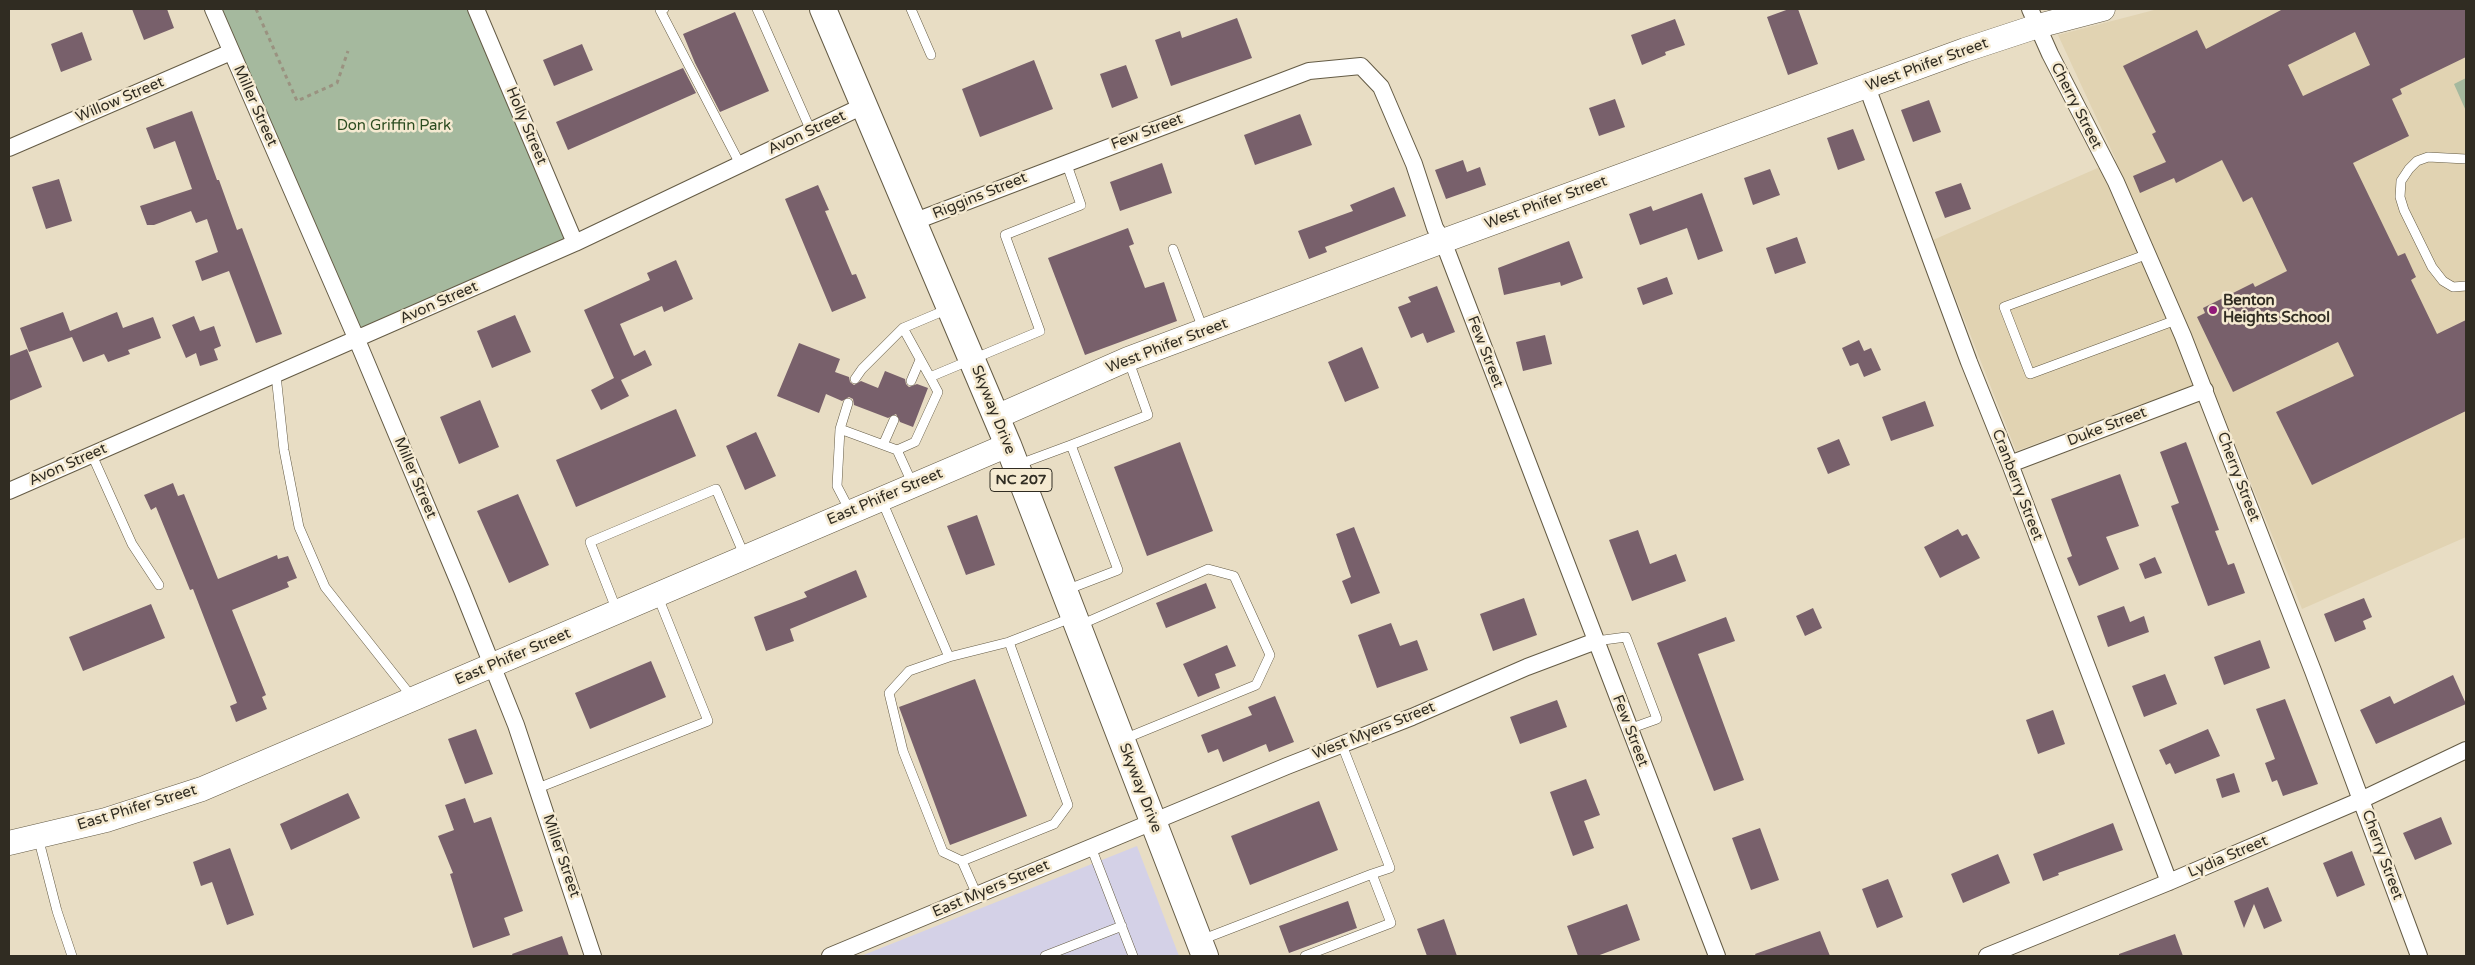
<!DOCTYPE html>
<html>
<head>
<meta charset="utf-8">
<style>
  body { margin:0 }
  #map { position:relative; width:2475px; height:965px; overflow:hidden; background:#e8ddc4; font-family:"Varela Round",sans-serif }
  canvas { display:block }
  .frame { position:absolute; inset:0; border:10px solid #302c22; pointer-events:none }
</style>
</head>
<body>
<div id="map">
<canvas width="2475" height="965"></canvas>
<div class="frame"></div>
</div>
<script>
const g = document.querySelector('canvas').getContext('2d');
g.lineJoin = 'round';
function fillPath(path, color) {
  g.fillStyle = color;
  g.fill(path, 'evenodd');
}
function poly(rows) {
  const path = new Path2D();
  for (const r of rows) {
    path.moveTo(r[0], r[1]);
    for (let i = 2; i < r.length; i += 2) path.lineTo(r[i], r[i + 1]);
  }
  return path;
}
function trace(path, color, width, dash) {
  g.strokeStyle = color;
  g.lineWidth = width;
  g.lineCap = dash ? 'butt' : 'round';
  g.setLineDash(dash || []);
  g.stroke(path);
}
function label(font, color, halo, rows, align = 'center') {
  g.font = font + ' "Varela Round",sans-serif';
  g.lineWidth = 5;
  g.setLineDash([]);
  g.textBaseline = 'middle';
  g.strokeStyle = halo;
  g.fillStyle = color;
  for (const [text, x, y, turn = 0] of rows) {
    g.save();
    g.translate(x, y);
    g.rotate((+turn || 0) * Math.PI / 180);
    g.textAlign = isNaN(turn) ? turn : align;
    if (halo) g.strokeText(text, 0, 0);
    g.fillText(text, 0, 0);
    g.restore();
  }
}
fillPath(poly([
  [1137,846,1179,956,861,956]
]), '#d4d1e7');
fillPath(poly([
  [2158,9,2466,9,2466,537,2302,609,2209,380,2016,451,1933,240,2116,160,2058,35]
]), '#e1d3b2');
fillPath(poly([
  [219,9,468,9,566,241,360,332],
  [2466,78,2466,111,2454,84]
]), '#a5b99e');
fillPath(poly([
  [132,9,167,9,174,28,144,40],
  [1789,9,1798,9,1818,64,1788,75,1767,17],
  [2283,9,2466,9,2466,57,2400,89,2402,94,2392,99,2409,136,2353,163,2398,256,2405,253,2416,277,2411,280,2437,334,2466,320,2466,411,2312,485,2276,412,2354,376,2338,342,2233,392,2197,317,2205,313,2203,308,2253,283,2255,287,2287,271,2252,197,2243,202,2222,160,2176,183,2174,178,2140,193,2133,176,2166,162,2152,134,2156,132,2123,66,2197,30,2206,49],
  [2355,32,2370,65,2303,96,2288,65],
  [735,12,769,91,720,112,695,63,683,34],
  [1237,18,1252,58,1171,86,1155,40,1180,31,1182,38],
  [1675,19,1685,45,1665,52,1666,55,1642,65,1631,35],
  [82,32,92,60,61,72,51,44],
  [582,44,593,70,554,86,543,60],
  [1034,60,1053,109,980,137,962,89],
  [1126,65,1138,98,1112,108,1100,74],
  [683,68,696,93,568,150,556,122],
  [1615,99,1625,127,1599,136,1589,108],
  [1929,100,1941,132,1913,142,1901,110],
  [192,111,217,180,219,180,237,230,242,228,282,334,256,343,229,271,202,281,195,261,218,252,207,219,196,223,191,211,154,225,147,225,140,206,192,189,175,141,154,149,146,128],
  [1300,114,1312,145,1255,165,1244,135],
  [1853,129,1865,160,1838,170,1827,138],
  [1463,160,1467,172,1480,167,1486,185,1446,199,1435,170],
  [1162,163,1172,193,1120,211,1110,182],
  [1770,169,1780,195,1753,205,1744,178],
  [59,179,72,221,46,229,32,187],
  [1961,183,1971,209,1945,218,1935,192],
  [818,185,829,210,825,211,852,275,856,274,866,298,832,312,785,199],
  [1394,187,1406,216,1325,247,1327,252,1309,259,1298,231,1353,211,1350,205],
  [1702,193,1723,251,1698,260,1687,228,1640,245,1629,214,1651,206,1653,211],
  [1128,228,1134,244,1129,246,1145,288,1164,282,1177,321,1085,355,1048,258],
  [1797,237,1806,263,1775,274,1766,248],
  [1569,241,1583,278,1561,286,1560,282,1504,295,1498,268],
  [676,260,693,299,664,312,662,306,620,324,634,356,645,350,652,365,621,380,629,396,601,410,591,390,614,378,584,310,650,280,647,273],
  [1667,277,1673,294,1643,305,1637,288],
  [1437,286,1455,332,1427,343,1423,333,1411,338,1398,307,1411,302,1408,297],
  [63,312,70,331,117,312,123,328,153,317,161,338,128,350,130,354,108,362,104,354,83,362,72,337,29,352,20,328],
  [515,315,531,352,492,368,477,331],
  [194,316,200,331,214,326,221,346,214,349,218,360,200,366,196,353,186,358,172,325],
  [1545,335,1552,364,1523,371,1516,342],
  [1859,340,1864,351,1871,348,1881,370,1864,377,1858,363,1850,366,1842,348],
  [799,343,840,359,835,372,849,377,850,382,854,385,861,381,878,388,885,371,905,379,906,384,909,387,917,384,928,388,913,427,900,422,896,414,888,418,854,405,853,399,849,397,842,401,826,394,819,413,777,396],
  [1362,347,1379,388,1345,402,1328,362],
  [27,349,42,387,9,401,9,356],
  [480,400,499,447,459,464,440,417],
  [1925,401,1934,426,1891,441,1882,417],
  [676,409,696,456,576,507,556,460],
  [756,432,776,476,745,490,726,446],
  [1839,439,1850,465,1828,474,1817,448],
  [1180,442,1213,531,1147,556,1114,467],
  [2186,442,2219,530,2215,531,2228,565,2234,563,2245,593,2208,606,2171,506,2179,503,2160,452],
  [2120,474,2139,526,2106,537,2119,569,2079,586,2067,558,2072,556,2051,499],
  [173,483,178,496,184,494,218,579,277,555,278,559,288,556,297,578,287,582,289,587,232,610,266,695,262,697,267,709,236,722,230,706,237,703,193,589,190,590,156,507,151,510,144,495],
  [518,494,549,565,509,583,477,511],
  [977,515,995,565,966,575,947,526],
  [1354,527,1380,593,1351,604,1342,581,1351,577,1336,534],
  [1958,529,1962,536,1967,534,1980,558,1940,578,1924,547],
  [1638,530,1650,564,1676,554,1686,581,1632,601,1609,540],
  [2155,557,2162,573,2145,579,2139,564],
  [856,570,867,597,790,629,794,641,766,651,754,617,807,597,804,592],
  [1206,583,1216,608,1166,628,1156,603],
  [1524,598,1537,635,1493,651,1480,614],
  [2364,598,2372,617,2363,621,2366,629,2335,642,2324,614],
  [151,604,165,638,83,671,69,637],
  [2124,606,2130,622,2144,616,2149,632,2108,647,2097,616],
  [1813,608,1822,628,1805,636,1796,616],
  [1726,617,1735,641,1698,654,1744,780,1714,791,1657,643],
  [1391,623,1400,646,1417,640,1428,670,1377,688,1358,635],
  [2260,640,2270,668,2224,685,2214,657],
  [1227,645,1236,666,1215,674,1220,688,1198,697,1183,664],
  [651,661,666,697,590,729,575,693],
  [2165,674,2177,704,2144,717,2132,686],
  [2453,675,2466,704,2376,744,2360,710,2390,696,2394,704],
  [975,679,1027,816,950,845,899,707],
  [1275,696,1294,742,1269,752,1266,744,1223,762,1218,749,1208,753,1201,735,1252,715,1248,707],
  [2285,699,2318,784,2283,796,2277,780,2272,782,2265,763,2275,759,2256,709],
  [1557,700,1567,727,1520,744,1510,717],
  [2053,710,2065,744,2038,754,2026,720],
  [476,729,493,774,465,784,448,739],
  [2208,729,2220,756,2175,774,2170,763,2166,765,2159,750],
  [2234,773,2240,792,2222,798,2216,779],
  [1586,779,1600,815,1584,821,1594,848,1573,856,1550,792],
  [348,793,360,818,291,850,280,824],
  [465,798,474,823,491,817,523,911,504,918,510,935,473,948,450,874,453,873,438,836,454,830,445,805],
  [1319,801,1338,850,1250,885,1231,836],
  [2441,817,2452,844,2415,860,2403,833],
  [2113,823,2123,850,2058,873,2059,875,2043,881,2033,854],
  [1760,828,1779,880,1751,890,1732,838],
  [230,848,254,915,227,925,212,882,201,886,193,862],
  [2352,851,2365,885,2337,897,2323,863],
  [1998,854,2010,883,1963,903,1951,874],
  [1888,879,1903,917,1877,928,1862,889],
  [2268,887,2282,921,2264,929,2254,904,2244,928,2234,901],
  [1348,901,1357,928,1289,953,1279,926],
  [1627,904,1640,940,1597,956,1578,956,1567,926],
  [1444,919,1457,956,1427,956,1417,929],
  [1820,931,1830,956,1756,956,1755,954],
  [2175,934,2183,956,2119,956,2119,954],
  [562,936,569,956,513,956,512,954]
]), '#78606b');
const lane = poly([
  [664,9,660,10,740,164],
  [757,9,811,131],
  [911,9,931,55],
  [2466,159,2428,157,2417,161,2409,169,2401,181,2400,197,2404,210,2432,267,2443,281,2453,287,2466,286],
  [1173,249,1203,329],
  [2148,254,2004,307,2030,374,2176,320],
  [948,309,903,328,930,377,1040,331,1005,235,1081,205,1066,162],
  [276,375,284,450,299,527,325,587,412,697],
  [855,379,862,369,903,328],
  [911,381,920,360],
  [840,429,848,403],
  [883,445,894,420],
  [1071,445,1148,415,1128,359],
  [897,450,915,442,938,392,930,377],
  [92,455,132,544,159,585],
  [1017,465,1071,445,1118,570,1066,590],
  [882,501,949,657,1009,642],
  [850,511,837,486,840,429,897,450,913,485],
  [617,611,590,542,716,489,745,557],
  [1080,625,1208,569,1234,576,1270,655,1256,685,1124,739],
  [1596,641,1626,637,1657,719,1629,729],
  [949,657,909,671,889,693,903,751,943,852,962,861],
  [1342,745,1390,868,1372,874],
  [538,788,708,721,658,597],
  [38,837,57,911,72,956],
  [1091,847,1133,956],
  [977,895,962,861,1054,824,1068,805,1009,642,1071,618],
  [1201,940,1372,874,1391,923,1305,956],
  [1045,956,1122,926]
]);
const street = poly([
  [213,9,357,340,462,590,516,725,593,956],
  [476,9,575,243],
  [2030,9,2050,54,2116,182,2183,336,2313,671,2419,956],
  [1867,87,1969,362,2010,464,2169,882],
  [9,148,231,52],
  [913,222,1309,71,1361,66,1381,87,1414,164,1435,228,1443,241,1717,956],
  [2010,464,2205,390],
  [9,491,575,243,865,105],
  [830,956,1287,766,1412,717,1527,667,1596,641],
  [1987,956,2169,882,2361,800,2466,750]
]);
const secondary = poly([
  [996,417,1128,359,1443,241,1965,50,2038,26,2103,9],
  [9,843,106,820,202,789,1008,445]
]);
const primary = poly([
  [823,9,1008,445,1205,956]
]);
trace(lane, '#645b45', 10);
trace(street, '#645b45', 18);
trace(secondary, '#645b45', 25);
trace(primary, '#645b45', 28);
trace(poly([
  [256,9,297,101,337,83,348,51]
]), '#9a9280', 3, [4, 4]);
trace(lane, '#fff', 9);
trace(street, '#fff', 16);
trace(secondary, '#fff', 24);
trace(primary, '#fff', 26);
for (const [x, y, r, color] of [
  [2213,310,5,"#901978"]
]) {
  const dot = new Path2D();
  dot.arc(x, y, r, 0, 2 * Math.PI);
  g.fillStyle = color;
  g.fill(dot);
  trace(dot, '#f5ead1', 2);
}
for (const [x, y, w] of [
  [1021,480,62]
]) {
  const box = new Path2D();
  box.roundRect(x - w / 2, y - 11.5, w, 23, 4);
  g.fillStyle = '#f5ead1';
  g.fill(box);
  trace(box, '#302c22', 1);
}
label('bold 14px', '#302c22', null, [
  ["NC 207",1021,480]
]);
label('15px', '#302c22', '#f5ead1', [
  ["West Phifer Street",1927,65,-20],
  ["Willow Street",120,100,-23],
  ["Miller Street",255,106,66],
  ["Cherry Street",2076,106,63],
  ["Holly Street",526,126,67],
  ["Few Street",1147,132,-21],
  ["Avon Street",807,133,-25],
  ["Riggins Street",980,196,-22],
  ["West Phifer Street",1546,203,-20],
  ["Avon Street",439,303,-24],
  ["West Phifer Street",1167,346,-21],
  ["Few Street",1485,352,69],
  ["Skyway Drive",993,410,68],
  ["Duke Street",2107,427,-21],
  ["Avon Street",68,465,-24],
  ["Cherry Street",2238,477,69],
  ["Miller Street",415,478,67],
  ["Cranberry Street",2017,485,69],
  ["East Phifer Street",885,497,-23],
  ["East Phifer Street",513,657,-23],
  ["West Myers Street",1374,731,-22],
  ["Few Street",1630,731,69],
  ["Skyway Drive",1140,788,69],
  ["East Phifer Street",137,808,-17],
  ["Cherry Street",2382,855,70],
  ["Miller Street",561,856,71],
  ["Lydia Street",2228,857,-23],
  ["East Myers Street",991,889,-23]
]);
label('15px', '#2c4c20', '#f5ead1', [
  ["Don Griffin Park",394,126]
]);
label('bold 15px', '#302c22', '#f5ead1', [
  ["Benton",2223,301],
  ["Heights School",2223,318]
], 'left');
</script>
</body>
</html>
